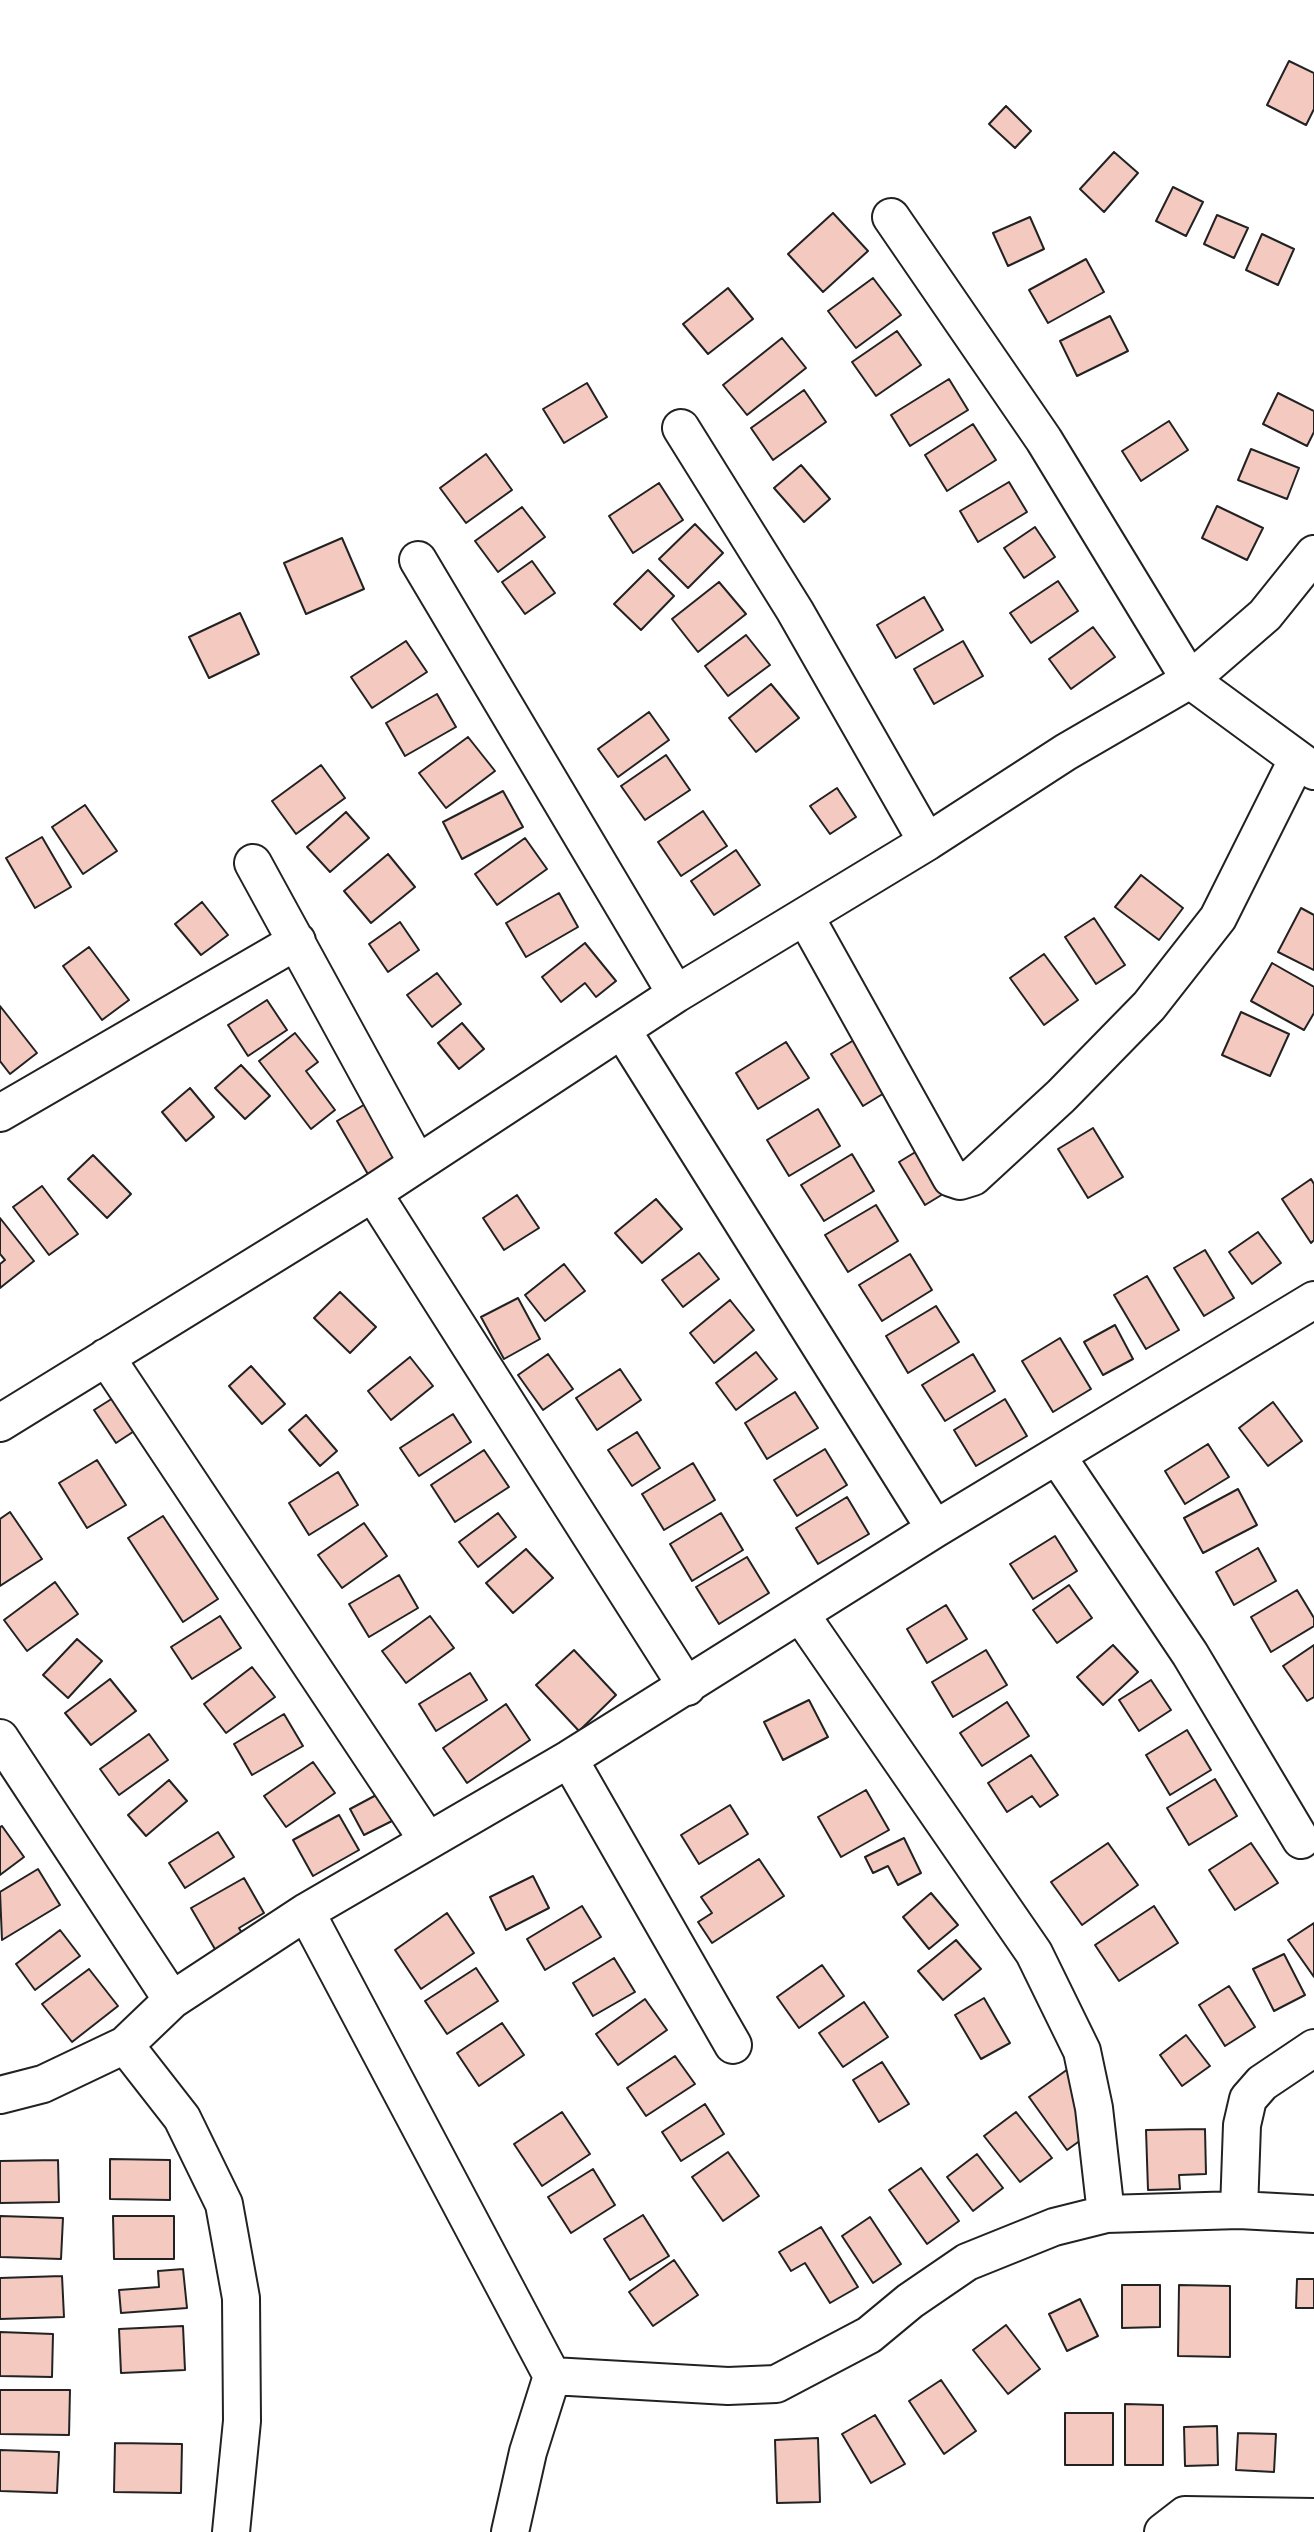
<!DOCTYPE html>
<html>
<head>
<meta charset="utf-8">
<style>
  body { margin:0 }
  canvas { display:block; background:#fff }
</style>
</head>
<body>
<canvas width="1314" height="2532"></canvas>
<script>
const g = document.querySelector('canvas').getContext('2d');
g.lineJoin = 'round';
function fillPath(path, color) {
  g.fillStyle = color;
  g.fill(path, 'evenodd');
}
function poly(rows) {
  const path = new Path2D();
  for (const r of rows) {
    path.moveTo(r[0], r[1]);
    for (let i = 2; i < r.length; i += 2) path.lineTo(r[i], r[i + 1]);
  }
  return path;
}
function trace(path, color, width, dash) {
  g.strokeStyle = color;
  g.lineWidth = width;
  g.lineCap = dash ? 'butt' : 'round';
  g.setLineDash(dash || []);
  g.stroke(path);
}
const building = poly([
  [1289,61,1314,73,1314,109,1306,125,1267,105,1289,61],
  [1006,106,1031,131,1015,148,989,124,1006,106],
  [1114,152,1138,173,1104,212,1080,189,1114,152],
  [1173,187,1203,202,1186,236,1156,221,1173,187],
  [833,213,868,251,823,292,788,254,833,213],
  [1217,215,1248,228,1234,258,1204,244,1217,215],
  [1030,217,1044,249,1008,266,993,233,1030,217],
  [1262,234,1294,249,1278,285,1246,270,1262,234],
  [1086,259,1104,292,1048,323,1029,290,1086,259],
  [873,278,901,315,856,348,828,311,873,278],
  [728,288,753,319,708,354,683,324,728,288],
  [1110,316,1128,351,1077,376,1060,341,1110,316],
  [897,331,921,365,876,396,852,362,897,331],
  [782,338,806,368,747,415,723,385,782,338],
  [949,379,968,410,910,446,891,415,949,379],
  [587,383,607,417,564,443,543,409,587,383],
  [804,390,826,422,773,460,751,428,804,390],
  [1278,393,1314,411,1314,432,1307,446,1263,424,1278,393],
  [1169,421,1188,450,1141,481,1122,451,1169,421],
  [973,424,996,460,947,491,925,455,973,424],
  [1251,449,1299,468,1287,499,1238,480,1251,449],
  [486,454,512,490,466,523,440,488,486,454],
  [801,465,830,499,804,522,774,488,801,465],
  [1009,482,1027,512,978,542,960,511,1009,482],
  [659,483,683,520,633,553,609,516,659,483],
  [1217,506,1263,528,1247,560,1202,538,1217,506],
  [522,507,545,537,498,572,475,541,522,507],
  [695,524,723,553,688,588,659,559,695,524],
  [1035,527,1055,557,1024,578,1004,548,1035,527],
  [342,538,364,589,306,614,284,563,342,538],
  [532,561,555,593,525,614,502,582,532,561],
  [648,570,674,596,641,630,614,604,648,570],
  [1058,581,1078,611,1031,643,1010,613,1058,581],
  [719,582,746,614,698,652,672,619,719,582],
  [924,597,943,630,896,658,877,625,924,597],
  [240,613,259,654,209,678,189,637,240,613],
  [1093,627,1115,657,1071,689,1049,659,1093,627],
  [746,635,770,665,728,696,705,666,746,635],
  [406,641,427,672,372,708,351,677,406,641],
  [963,641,983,676,934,704,914,669,963,641],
  [771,684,799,718,756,752,729,718,771,684],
  [437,694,456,727,405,756,386,723,437,694],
  [649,712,669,740,618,777,598,749,649,712],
  [468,737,495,771,446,808,419,773,468,737],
  [666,755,690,790,645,820,621,786,666,755],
  [321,765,345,798,296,834,272,801,321,765],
  [837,788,856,817,830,834,810,806,837,788],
  [503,791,523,827,462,859,443,822,503,791],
  [85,805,117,851,83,874,52,827,85,805],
  [703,811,727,846,681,876,658,842,703,811],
  [346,812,369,838,330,872,307,847,346,812],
  [42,837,71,887,35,908,6,858,42,837],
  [525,838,547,869,497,905,475,874,525,838],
  [736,850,760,885,714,915,691,881,736,850],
  [388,854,415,887,371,923,344,891,388,854],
  [1141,875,1183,908,1159,940,1115,907,1141,875],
  [559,893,578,927,526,957,506,923,559,893],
  [202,902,228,935,201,955,175,924,202,902],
  [1301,908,1314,915,1314,970,1278,952,1301,908],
  [1094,918,1125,965,1096,984,1065,937,1094,918],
  [400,922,419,950,388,972,369,944,400,922],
  [585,943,616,981,596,997,585,983,561,1002,542,977,585,943],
  [89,947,129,1000,102,1020,63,966,89,947],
  [1044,954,1078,1000,1044,1025,1010,978,1044,954],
  [1272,963,1314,987,1314,1013,1304,1030,1251,1001,1272,963],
  [437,973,461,1004,432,1027,407,995,437,973],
  [267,1000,287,1030,248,1056,228,1025,267,1000],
  [0,1006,37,1053,10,1074,0,1061,0,1006],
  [1241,1012,1289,1034,1270,1076,1222,1055,1241,1012],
  [462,1023,484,1049,459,1069,438,1043,462,1023],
  [872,1029,904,1081,863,1106,831,1054,872,1029],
  [295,1033,318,1062,306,1071,335,1110,311,1129,259,1061,295,1033],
  [786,1042,809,1078,758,1109,736,1073,786,1042],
  [241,1065,270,1096,245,1119,215,1088,241,1065],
  [190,1088,214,1117,186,1141,162,1112,190,1088],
  [372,1100,405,1154,369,1176,337,1121,372,1100],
  [818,1109,840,1146,789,1176,767,1140,818,1109],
  [1093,1128,1123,1177,1088,1198,1058,1149,1093,1128],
  [927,1145,953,1188,925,1205,899,1162,927,1145],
  [852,1154,874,1191,824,1221,801,1185,852,1154],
  [93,1155,131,1194,107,1218,68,1179,93,1155],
  [1311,1179,1314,1184,1314,1240,1311,1243,1282,1199,1311,1179],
  [42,1186,78,1234,49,1255,13,1207,42,1186],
  [517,1195,539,1228,504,1250,483,1218,517,1195],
  [656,1199,682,1229,642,1263,615,1233,656,1199],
  [876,1205,898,1241,848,1272,825,1235,876,1205],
  [0,1218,34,1261,0,1288,0,1264,5,1260,0,1254,0,1218],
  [1258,1232,1281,1263,1252,1284,1229,1252,1258,1232],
  [1205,1250,1234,1298,1204,1316,1174,1268,1205,1250],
  [699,1253,719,1279,683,1307,662,1280,699,1253],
  [910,1254,932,1290,882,1321,859,1285,910,1254],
  [564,1264,585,1291,545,1321,525,1295,564,1264],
  [1147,1276,1179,1330,1146,1349,1114,1295,1147,1276],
  [340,1292,376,1327,350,1353,314,1318,340,1292],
  [518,1298,540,1339,504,1359,481,1317,518,1298],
  [730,1300,754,1330,714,1363,690,1333,730,1300],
  [936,1306,959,1342,908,1373,886,1336,936,1306],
  [1115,1325,1133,1359,1103,1375,1084,1342,1115,1325],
  [1060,1338,1091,1389,1053,1412,1022,1361,1060,1338],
  [756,1352,777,1379,736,1410,716,1383,756,1352],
  [548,1354,573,1389,543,1410,518,1375,548,1354],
  [973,1354,995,1391,945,1421,922,1385,973,1354],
  [410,1357,433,1386,391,1420,368,1391,410,1357],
  [251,1366,285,1404,262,1424,229,1386,251,1366],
  [620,1369,641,1400,597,1430,576,1398,620,1369],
  [795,1392,818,1428,767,1459,745,1423,795,1392],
  [121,1393,142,1426,116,1443,94,1410,121,1393],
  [1005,1399,1027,1436,976,1466,954,1430,1005,1399],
  [1273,1402,1302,1441,1268,1466,1239,1428,1273,1402],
  [453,1414,471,1442,419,1476,400,1448,453,1414],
  [306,1415,337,1451,320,1466,289,1430,306,1415],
  [637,1432,660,1468,632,1486,608,1450,637,1432],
  [1208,1444,1229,1477,1185,1504,1165,1471,1208,1444],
  [825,1449,847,1485,797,1516,774,1480,825,1449],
  [484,1450,509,1487,455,1522,431,1485,484,1450],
  [97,1460,126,1505,87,1528,59,1483,97,1460],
  [693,1463,715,1500,664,1530,642,1494,693,1463],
  [338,1472,358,1505,309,1535,289,1503,338,1472],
  [1238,1489,1257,1525,1203,1553,1184,1518,1238,1489],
  [847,1497,869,1534,818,1564,796,1528,847,1497],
  [10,1512,42,1559,0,1586,0,1519,10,1512],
  [498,1513,516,1537,478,1567,459,1542,498,1513],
  [721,1513,743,1550,692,1581,670,1544,721,1513],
  [163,1516,218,1599,183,1622,128,1538,163,1516],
  [364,1523,387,1556,342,1588,318,1555,364,1523],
  [1055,1536,1077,1571,1033,1599,1010,1564,1055,1536],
  [1258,1548,1276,1581,1234,1605,1216,1572,1258,1548],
  [526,1549,553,1578,513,1613,486,1583,526,1549],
  [747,1557,769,1593,719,1624,696,1587,747,1557],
  [399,1575,418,1608,369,1637,349,1604,399,1575],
  [55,1582,78,1614,27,1651,4,1620,55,1582],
  [1069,1585,1092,1618,1057,1643,1033,1610,1069,1585],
  [1297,1590,1314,1618,1314,1626,1271,1652,1251,1617,1297,1590],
  [946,1605,967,1639,927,1663,907,1629,946,1605],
  [220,1616,241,1648,192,1679,171,1647,220,1616],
  [430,1616,454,1648,406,1683,382,1651,430,1616],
  [77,1639,102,1661,68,1698,43,1675,77,1639],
  [1113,1645,1138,1672,1103,1705,1077,1677,1113,1645],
  [1314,1645,1314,1697,1307,1701,1283,1666,1314,1645],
  [574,1650,616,1695,579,1731,536,1685,574,1650],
  [986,1650,1007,1685,953,1717,932,1682,986,1650],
  [252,1667,275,1697,226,1733,204,1704,252,1667],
  [470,1673,487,1700,436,1731,419,1704,470,1673],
  [110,1679,136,1711,91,1745,65,1713,110,1679],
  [1151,1680,1171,1710,1139,1731,1119,1700,1151,1680],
  [809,1700,828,1737,783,1760,764,1722,809,1700],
  [1007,1702,1029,1736,982,1766,960,1733,1007,1702],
  [506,1704,530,1740,467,1783,443,1748,506,1704],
  [284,1714,303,1746,252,1775,234,1744,284,1714],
  [1187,1730,1211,1770,1170,1795,1146,1755,1187,1730],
  [149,1734,168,1760,119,1795,100,1769,149,1734],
  [1031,1755,1058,1795,1040,1807,1032,1796,1007,1812,988,1783,1031,1755],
  [313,1762,335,1793,286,1827,264,1796,313,1762],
  [1215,1779,1237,1816,1189,1845,1167,1808,1215,1779],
  [169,1780,187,1801,146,1836,128,1815,169,1780],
  [866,1790,889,1830,841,1857,818,1817,866,1790],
  [380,1793,394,1820,364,1835,350,1809,380,1793],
  [730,1805,748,1834,699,1864,681,1835,730,1805],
  [339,1815,359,1850,313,1876,293,1840,339,1815],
  [2,1826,24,1857,0,1875,0,1827,2,1826],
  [218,1832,234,1857,185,1888,169,1863,218,1832],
  [904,1838,921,1873,898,1885,888,1866,873,1873,865,1857,904,1838],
  [1108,1843,1138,1885,1082,1925,1051,1882,1108,1843],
  [1251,1843,1278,1883,1235,1910,1209,1870,1251,1843],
  [759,1859,784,1896,712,1943,698,1922,712,1913,701,1897,759,1859],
  [38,1869,60,1905,2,1940,0,1892,38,1869],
  [533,1876,549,1908,506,1930,490,1897,533,1876],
  [244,1878,264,1913,239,1928,246,1940,219,1956,191,1908,244,1878],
  [931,1893,958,1925,929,1949,903,1917,931,1893],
  [582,1906,601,1937,545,1970,527,1939,582,1906],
  [1154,1906,1178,1943,1119,1981,1095,1945,1154,1906],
  [447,1913,474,1953,421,1989,395,1950,447,1913],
  [1314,1923,1314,1977,1288,1940,1314,1923],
  [60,1930,80,1956,35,1990,16,1964,60,1930],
  [956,1940,981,1969,943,2000,918,1971,956,1940],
  [1284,1954,1305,1995,1274,2011,1253,1969,1284,1954],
  [614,1958,635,1992,593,2016,573,1983,614,1958],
  [822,1965,844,1996,799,2028,777,1997,822,1965],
  [476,1968,498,2001,447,2034,425,2001,476,1968],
  [89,1969,118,2006,72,2042,42,2004,89,1969],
  [1229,1986,1255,2027,1225,2046,1199,2005,1229,1986],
  [984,1998,1010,2043,981,2059,955,2015,984,1998],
  [645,1999,667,2030,618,2065,596,2034,645,1999],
  [864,2002,888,2037,843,2067,819,2033,864,2002],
  [502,2023,524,2055,479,2086,457,2053,502,2023],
  [1186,2035,1210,2066,1182,2086,1160,2055,1186,2035],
  [675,2056,695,2084,646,2116,627,2088,675,2056],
  [882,2062,909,2104,879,2122,853,2080,882,2062],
  [1068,2069,1106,2122,1067,2150,1029,2097,1068,2069],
  [705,2104,724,2134,681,2161,662,2132,705,2104],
  [562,2112,590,2154,542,2186,514,2144,562,2112],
  [1016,2112,1052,2158,1020,2182,984,2136,1016,2112],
  [1205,2129,1206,2174,1179,2175,1180,2189,1148,2190,1146,2130,1205,2129],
  [728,2152,759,2196,723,2221,692,2177,728,2152],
  [977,2154,1003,2188,973,2211,947,2177,977,2154],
  [110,2159,170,2160,170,2200,110,2199,110,2159],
  [58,2160,59,2202,0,2203,0,2161,58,2160],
  [921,2168,959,2221,927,2244,889,2190,921,2168],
  [593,2169,615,2205,571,2233,548,2197,593,2169],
  [643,2215,669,2256,630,2280,604,2239,643,2215],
  [0,2216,63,2218,61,2259,0,2257,0,2216],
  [113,2216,174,2216,174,2259,114,2259,113,2216],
  [870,2217,901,2264,873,2283,842,2236,870,2217],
  [821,2227,858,2287,830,2303,805,2263,791,2271,779,2252,821,2227],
  [674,2260,698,2295,653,2326,629,2292,674,2260],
  [183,2269,187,2308,121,2313,119,2290,159,2287,158,2271,183,2269],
  [62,2276,64,2317,0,2319,0,2278,62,2276],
  [1297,2279,1314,2279,1314,2308,1296,2308,1297,2279],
  [1122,2285,1160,2285,1160,2327,1122,2328,1122,2285],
  [1179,2285,1230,2286,1230,2357,1178,2356,1179,2285],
  [1080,2299,1098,2336,1067,2351,1049,2314,1080,2299],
  [1006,2325,1040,2369,1008,2394,973,2350,1006,2325],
  [183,2326,185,2370,121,2373,119,2329,183,2326],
  [0,2332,53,2334,52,2377,0,2376,0,2332],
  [941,2380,976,2431,944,2454,909,2401,941,2380],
  [0,2390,70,2390,69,2435,0,2434,0,2390],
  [1125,2404,1163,2405,1163,2465,1125,2465,1125,2404],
  [1065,2413,1113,2413,1113,2465,1065,2465,1065,2413],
  [875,2415,905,2464,871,2483,842,2434,875,2415],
  [1217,2426,1218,2465,1185,2466,1184,2427,1217,2426],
  [1238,2433,1276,2434,1274,2472,1236,2470,1238,2433],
  [818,2438,820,2502,777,2503,775,2440,818,2438],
  [115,2443,182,2444,181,2493,114,2492,115,2443],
  [0,2450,59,2452,57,2493,0,2491,0,2450]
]);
fillPath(building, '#f3c9c0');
trace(building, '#222', 2);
const minor = poly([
  [891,217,1044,440,1190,680,1314,771],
  [681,428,795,611,927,842],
  [418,560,676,994],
  [253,863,416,1161],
  [806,918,951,1178,960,1181,973,1177,1061,1096,1149,1006,1218,918,1297,760],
  [622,1030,935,1529],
  [0,1113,297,941],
  [373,1193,687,1687],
  [106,1357,428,1841],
  [0,1423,373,1193,676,994,927,842,1066,752,1190,680,1265,615,1314,554],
  [1057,1456,1190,1654,1301,1840],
  [801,1615,1034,1953,1082,2051,1094,2108,1106,2214],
  [0,1738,172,2000],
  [569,1759,733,2045],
  [306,1912,552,2376],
  [125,2045,182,2118,224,2204,241,2298,242,2421,231,2532],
  [0,2095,43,2084,125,2045,172,2000,306,1912,569,1759,935,1529,1314,1300],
  [1239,2210,1242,2125,1248,2099,1262,2083,1314,2048],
  [510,2532,528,2452,552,2376,728,2386,776,2384,869,2335,910,2301,967,2262,1054,2227,1106,2214,1239,2210,1314,2214],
  [1163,2532,1185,2515,1314,2517]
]);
trace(minor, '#222', 40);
trace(minor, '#fff', 36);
</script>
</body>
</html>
